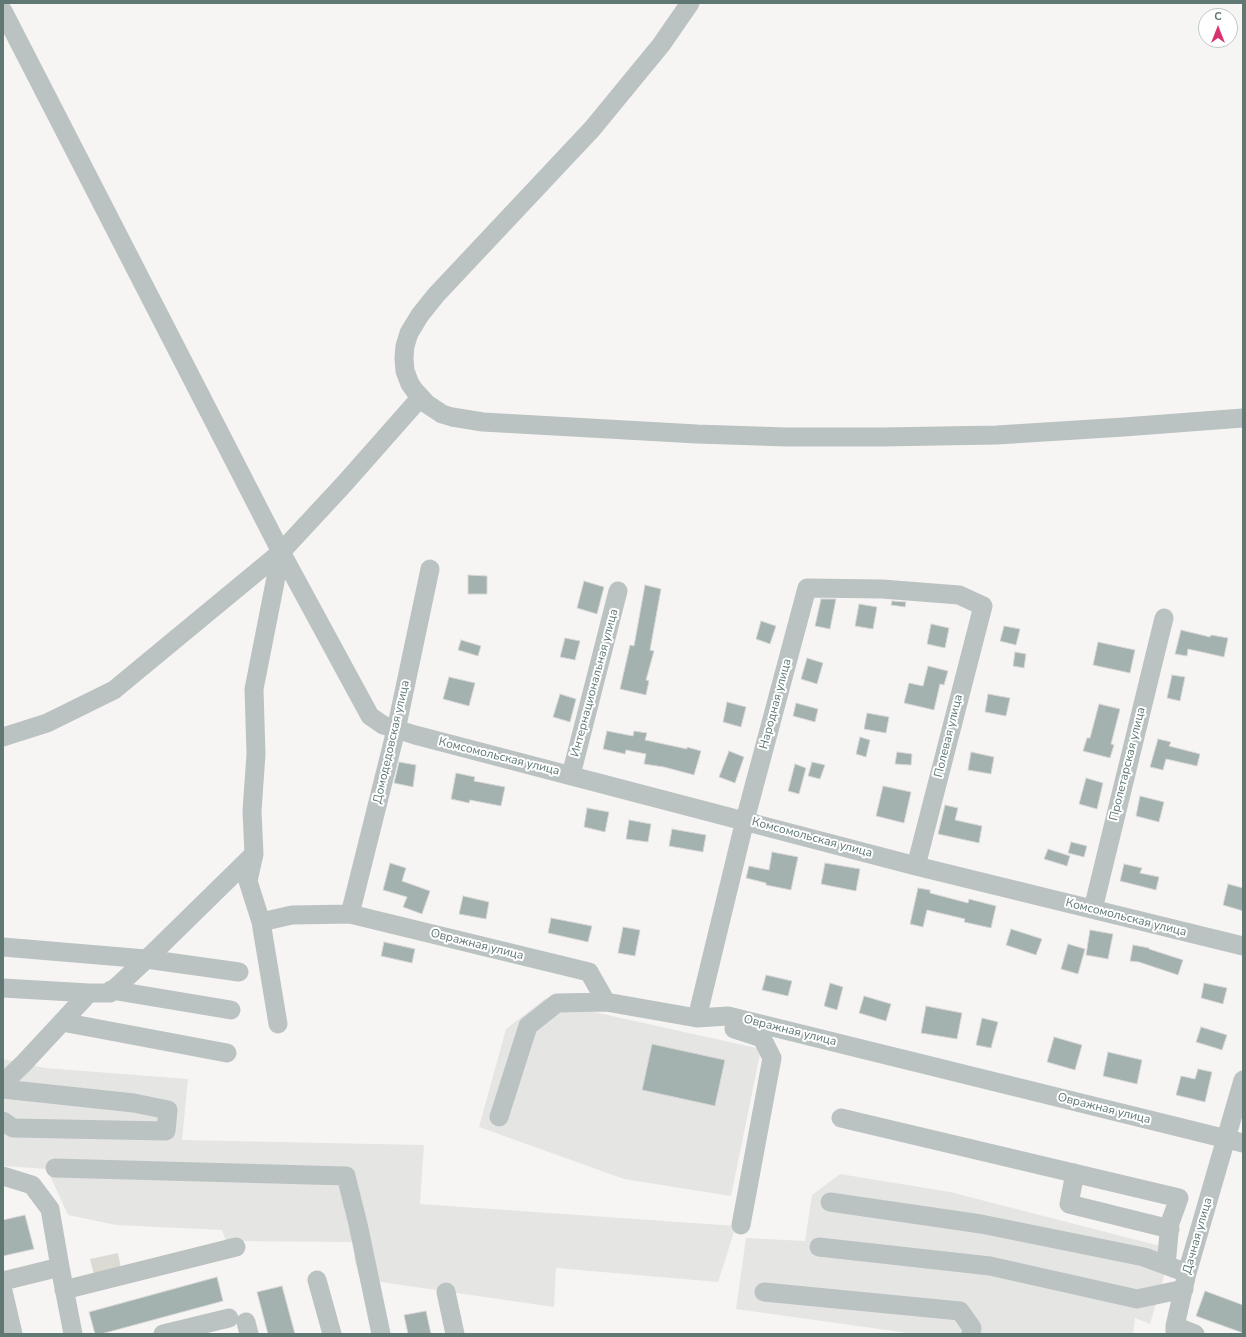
<!DOCTYPE html>
<html>
<head>
<meta charset="utf-8">
<style>
  body { margin:0 }
  #map { position:relative; width:1246px; height:1337px; overflow:hidden; background:#f7f5f4; font-family:"Nunito Sans",sans-serif }
  canvas { display:block }
  .frame { position:absolute; inset:0; border:4px solid #5f7874; pointer-events:none }
  .north { position:absolute; left:1198px; top:8px; width:40px; height:40px; box-sizing:border-box; background:#fff; border:1px solid #bfc9c7; border-radius:50%; rotate:0deg; font-size:11px; font-weight:700; line-height:16px; text-align:center; color:#5f7874 }
  .north::after { content:''; display:block; margin:auto; width:14px; height:18px; background:#d83370; clip-path:polygon(50% 0,100% 100%,50% 72%,0 100%) }
</style>
</head>
<body>
<div id="map">
<canvas width="1246" height="1337"></canvas>
<div class="frame"></div>
<div class="north">С</div>
</div>
<script>
const g = document.querySelector('canvas').getContext('2d');
g.lineJoin = 'round';
function fillPath(path, color) {
  g.fillStyle = color;
  g.fill(path, 'evenodd');
}
function poly(rows) {
  const path = new Path2D();
  for (const r of rows) {
    path.moveTo(r[0], r[1]);
    for (let i = 2; i < r.length; i += 2) path.lineTo(r[i], r[i + 1]);
  }
  return path;
}
function trace(path, color, width, dash) {
  g.strokeStyle = color;
  g.lineWidth = width;
  g.lineCap = dash ? 'butt' : 'round';
  g.setLineDash(dash || []);
  g.stroke(path);
}
function label(font, color, halo, rows, align = 'center') {
  g.font = font + ' "Nunito Sans",sans-serif';
  g.lineWidth = 4;
  g.setLineDash([]);
  g.textBaseline = 'middle';
  g.strokeStyle = halo;
  g.fillStyle = color;
  for (const [text, x, y, turn = 0] of rows) {
    g.save();
    g.translate(x, y);
    g.rotate((+turn || 0) * Math.PI / 180);
    g.textAlign = isNaN(turn) ? turn : align;
    if (halo) g.strokeText(text, 0, 0);
    g.fillText(text, 0, 0);
    g.restore();
  }
}
fillPath(poly([
  [546,998,553,1014,576,1008,761,1049,731,1196,624,1179,479,1127,506,1029],
  [3,1059,45,1068,188,1079,182,1140,424,1145,420,1204,736,1226,718,1282,556,1268,554,1307,360,1279,355,1262,353,1242,226,1241,222,1230,116,1225,68,1215,47,1169,3,1166],
  [840,1174,950,1192,1172,1249,1150,1324,1135,1318,1133,1334,1116,1333,1115,1334,915,1334,736,1309,746,1238,805,1241,812,1195]
]), '#e5e5e4');
fillPath(poly([
  [118,1253,121,1269,94,1275,90,1259]
]), '#dcdbd3');
const building = poly([
  [468,575,487,576,487,594,468,594,468,575],
  [584,581,604,587,597,614,577,608,584,581],
  [645,585,661,589,650,650,654,651,646,680,649,681,646,695,620,689,630,645,634,646,645,585],
  [821,599,836,599,830,629,815,626,821,599],
  [892,601,906,602,905,607,891,605,892,601],
  [859,604,877,607,873,629,855,626,859,604],
  [761,621,776,626,770,644,756,639,761,621],
  [931,624,949,628,945,648,927,644,931,624],
  [1004,626,1020,629,1016,645,1000,641,1004,626],
  [1181,630,1210,637,1211,635,1228,638,1224,657,1188,649,1187,656,1175,654,1181,630],
  [565,638,580,641,575,660,560,657,565,638],
  [461,640,481,646,478,656,458,650,461,640],
  [1098,642,1135,650,1130,673,1093,665,1098,642],
  [1015,652,1026,654,1024,668,1013,666,1015,652],
  [807,658,823,663,817,684,801,679,807,658],
  [928,666,948,671,944,685,940,684,934,710,904,703,909,683,923,686,928,666],
  [1172,675,1185,677,1180,701,1167,698,1172,675],
  [449,677,475,683,469,706,443,699,449,677],
  [560,694,576,699,570,722,553,717,560,694],
  [988,694,1010,698,1006,716,985,712,988,694],
  [727,702,746,707,741,727,723,722,727,702],
  [796,703,818,709,815,722,793,716,796,703],
  [1099,704,1120,709,1111,744,1114,745,1110,758,1083,751,1087,738,1090,738,1099,704],
  [867,713,889,717,886,733,864,729,867,713],
  [607,731,633,736,634,731,647,733,645,740,687,749,687,747,701,751,694,775,664,767,644,764,646,754,626,750,625,754,603,749,607,731],
  [860,737,870,740,866,757,856,754,860,737],
  [1158,739,1171,742,1169,746,1200,754,1197,766,1166,759,1163,770,1150,767,1158,739],
  [729,751,744,757,735,783,719,777,729,751],
  [897,752,912,754,911,765,895,764,897,752],
  [971,752,994,757,991,774,968,770,971,752],
  [399,762,416,765,413,787,394,783,399,762],
  [812,762,825,765,820,779,808,776,812,762],
  [795,764,806,768,799,794,788,791,795,764],
  [456,773,475,777,474,781,505,787,501,806,470,800,469,803,451,799,456,773],
  [1086,778,1103,783,1097,809,1079,804,1086,778],
  [883,786,911,792,904,823,876,816,883,786],
  [1140,796,1164,802,1159,822,1136,816,1140,796],
  [945,805,958,808,955,820,982,826,979,843,938,834,945,805],
  [587,808,609,812,605,832,584,827,587,808],
  [629,820,651,824,648,842,626,839,629,820],
  [672,829,706,835,703,852,669,846,672,829],
  [1071,842,1087,846,1084,857,1068,853,1071,842],
  [1048,849,1070,856,1067,866,1044,859,1048,849],
  [772,852,798,857,791,890,766,885,766,883,746,878,749,866,769,870,772,852],
  [390,863,406,868,402,881,430,891,422,914,403,907,407,897,383,890,390,863],
  [825,863,860,869,856,891,821,884,825,863],
  [1124,864,1142,868,1140,873,1159,877,1156,890,1120,881,1124,864],
  [1228,884,1243,888,1243,911,1223,905,1228,884],
  [918,888,930,890,930,893,968,903,969,899,996,906,991,928,964,922,965,919,927,910,923,927,910,924,918,888],
  [463,896,489,902,486,919,459,914,463,896],
  [551,918,592,926,588,942,548,933,551,918],
  [623,927,640,930,635,956,618,953,623,927],
  [1011,929,1042,939,1036,955,1006,945,1011,929],
  [1090,930,1113,934,1108,959,1086,955,1090,930],
  [384,942,415,949,412,963,381,956,384,942],
  [1068,944,1085,949,1078,974,1061,969,1068,944],
  [1133,945,1149,948,1149,949,1183,960,1178,975,1139,962,1130,961,1133,945],
  [766,975,792,981,788,996,762,990,766,975],
  [830,983,843,987,837,1010,824,1006,830,983],
  [1204,983,1227,988,1223,1004,1201,998,1204,983],
  [864,996,891,1004,886,1021,859,1013,864,996],
  [926,1006,962,1013,957,1039,921,1033,926,1006],
  [982,1018,998,1022,991,1048,976,1045,982,1018],
  [1201,1027,1227,1035,1222,1050,1196,1042,1201,1027],
  [1054,1037,1082,1045,1075,1070,1047,1062,1054,1037],
  [652,1044,725,1060,715,1106,642,1090,652,1044],
  [1108,1052,1142,1060,1137,1084,1103,1076,1108,1052],
  [1198,1069,1212,1072,1205,1102,1176,1095,1181,1076,1195,1079,1198,1069],
  [25,1215,34,1249,3,1256,3,1220,25,1215],
  [217,1277,223,1301,101,1334,95,1334,89,1312,217,1277],
  [282,1286,295,1334,268,1334,257,1292,282,1286],
  [1205,1291,1243,1305,1243,1333,1196,1316,1205,1291],
  [426,1311,431,1334,408,1334,404,1315,426,1311]
]);
fillPath(building, '#a3b1af');
trace(building, '#d8d7d7', 1);
trace(poly([
  [690,3,661,45,592,129,436,295,420,315,409,333,405,346,404,358,405,371,410,384,415,391,427,404,442,414,452,417,483,422,697,434,787,437,882,437,997,435,1124,427,1243,418],
  [3,11,281,552,370,716,383,725,415,735,916,866,1243,946],
  [281,552,254,689,256,754,252,811,254,854,248,881,261,922,292,915,350,914,589,972,606,1002],
  [3,737,47,723,114,690,281,552,345,483,420,398],
  [571,775,618,591],
  [1093,909,1164,618],
  [350,914,396,730,430,569],
  [261,922,278,1024],
  [3,947,146,959,239,972],
  [3,988,89,993],
  [111,990,231,1010],
  [697,1018,745,820,807,588,882,589,959,595,983,606,916,866],
  [62,1022,227,1053],
  [734,1029,762,1038,772,1058,741,1225],
  [3,1083,23,1064,89,993,110,993,152,954,254,854],
  [3,1089,134,1103,168,1110,166,1131,13,1128,3,1121],
  [499,1117,528,1026,557,1003,606,1002,697,1018,728,1016,1243,1143],
  [841,1118,1179,1198,1170,1223,1166,1265],
  [55,1168,346,1176,358,1224,381,1334],
  [1075,1173,1069,1204,1170,1229],
  [3,1176,32,1185,50,1209,60,1267],
  [830,1202,981,1224,1144,1257,1187,1273],
  [819,1247,990,1266,1137,1299,1184,1289],
  [317,1280,332,1334],
  [3,1281,60,1267,73,1334],
  [64,1290,236,1247],
  [3,1291,13,1334],
  [446,1292,455,1334],
  [764,1292,960,1311,972,1328,971,1334],
  [246,1322,249,1334],
  [1175,1326,1195,1334],
  [163,1334,229,1318],
  [1175,1334,1175,1326,1187,1273,1243,1080]
]), '#bbc3c2', 19);
label('12px', '#5f7874', '#fff', [
  ["Интернациональная улица",595,683,-75],
  ["Народная улица",776,704,-75],
  ["Полевая улица",949,736,-76],
  ["Домодедовская улица",392,742,-77],
  ["Комсомольская улица",499,757,14],
  ["Пролетарская улица",1128,764,-76],
  ["Комсомольская улица",812,838,15],
  ["Комсомольская улица",1126,918,14],
  ["Овражная улица",477,945,14],
  ["Овражная улица",790,1031,14],
  ["Овражная улица",1104,1109,14],
  ["Дачная улица",1198,1236,-74]
]);
</script>
</body>
</html>
